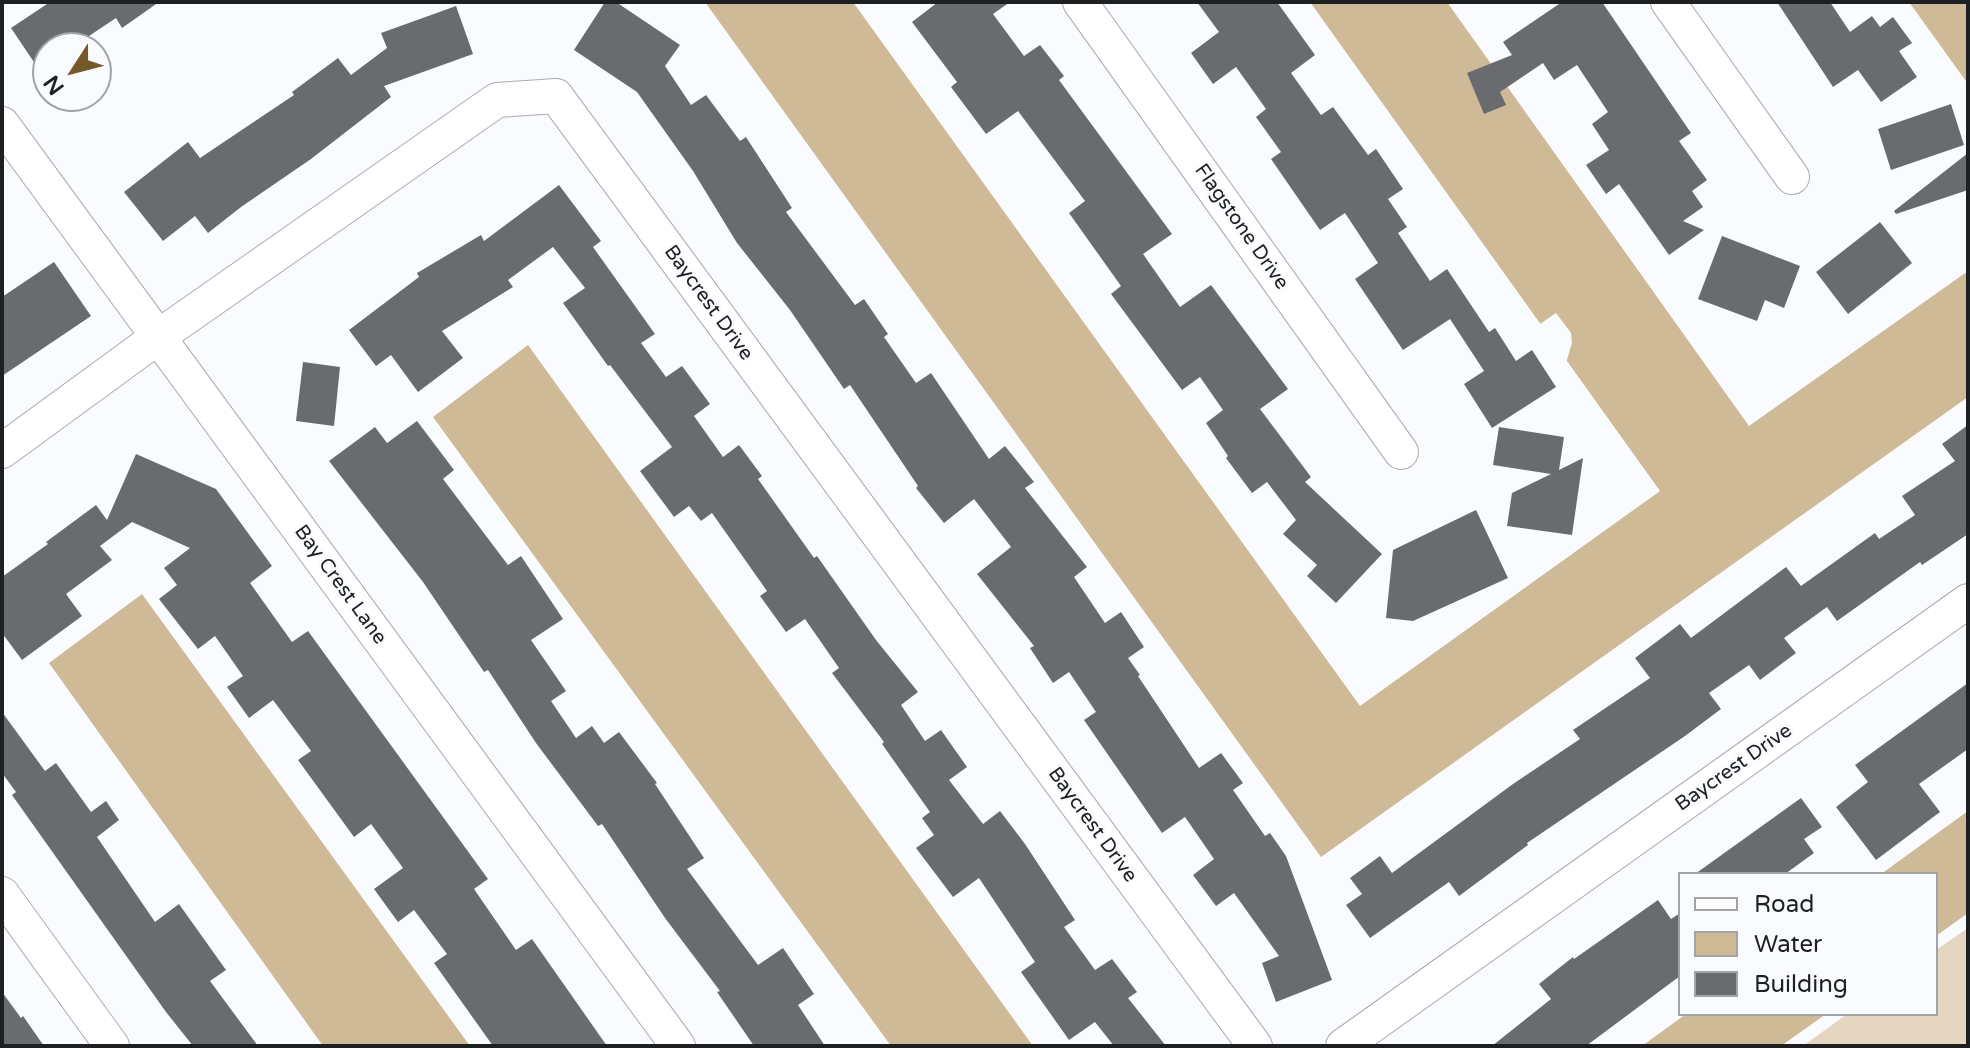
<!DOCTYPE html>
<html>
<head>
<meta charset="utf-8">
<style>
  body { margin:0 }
  #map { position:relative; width:1970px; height:1048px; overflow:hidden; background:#f9fbff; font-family:"Varela Round",sans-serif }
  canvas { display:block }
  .frame { position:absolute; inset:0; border:4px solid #1e1f20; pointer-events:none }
  .legend { position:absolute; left:1678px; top:872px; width:260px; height:144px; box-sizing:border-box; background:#f9fbff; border:2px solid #a1a3a6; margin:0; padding:10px 14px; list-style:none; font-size:24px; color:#1e1f20 }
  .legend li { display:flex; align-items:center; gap:16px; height:40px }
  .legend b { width:40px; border:2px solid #a1a3a6 }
  .north { position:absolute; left:32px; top:32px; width:80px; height:80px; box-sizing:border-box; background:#f9fbff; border:2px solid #a1a3a6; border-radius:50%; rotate:234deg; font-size:22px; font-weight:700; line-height:32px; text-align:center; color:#1e1f20 }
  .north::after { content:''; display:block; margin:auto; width:28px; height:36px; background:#74592b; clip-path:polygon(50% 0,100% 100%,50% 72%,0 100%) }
</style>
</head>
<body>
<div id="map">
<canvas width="1970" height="1048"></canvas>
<div class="frame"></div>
<ul class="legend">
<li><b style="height:10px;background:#fff"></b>Road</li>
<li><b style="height:22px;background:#cfba98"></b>Water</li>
<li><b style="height:22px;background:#696b6e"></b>Building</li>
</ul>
<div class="north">N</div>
</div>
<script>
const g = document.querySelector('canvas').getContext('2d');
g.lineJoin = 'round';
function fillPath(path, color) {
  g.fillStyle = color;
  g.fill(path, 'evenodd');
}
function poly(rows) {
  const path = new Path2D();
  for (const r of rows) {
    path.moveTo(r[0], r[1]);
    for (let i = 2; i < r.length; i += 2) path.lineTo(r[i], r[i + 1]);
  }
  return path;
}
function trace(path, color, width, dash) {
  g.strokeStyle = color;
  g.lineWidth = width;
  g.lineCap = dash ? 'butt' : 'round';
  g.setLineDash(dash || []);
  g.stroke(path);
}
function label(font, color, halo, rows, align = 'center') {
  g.font = font + ' "Varela Round",sans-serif';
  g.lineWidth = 6;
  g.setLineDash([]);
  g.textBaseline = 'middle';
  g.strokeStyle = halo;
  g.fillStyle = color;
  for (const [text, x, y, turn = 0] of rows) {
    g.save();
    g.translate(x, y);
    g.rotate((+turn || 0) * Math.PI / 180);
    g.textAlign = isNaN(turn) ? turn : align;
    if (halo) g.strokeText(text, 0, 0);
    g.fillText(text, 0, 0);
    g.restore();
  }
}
fillPath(poly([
  [1968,928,1968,1046,1803,1046,1847,1014,1936,1014,1936,950]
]), '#e4d6c1');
fillPath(poly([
  [705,2,853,2,1360,706,1660,491,1310,2,1447,2,1749,426,1968,271,1968,397,1321,857],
  [1909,2,1968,2,1968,84],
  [528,345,1033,1046,891,1046,433,417],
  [142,594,470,1046,323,1046,49,663],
  [1968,811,1968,913,1936,936,1936,874,1881,874],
  [1686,1014,1826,1014,1781,1046,1642,1046]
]), '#cfba98');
fillPath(poly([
  [1556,313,1571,333,1572,343,1566,363,1537,326]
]), '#f9fbff');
fillPath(poly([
  [50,2,159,2,122,28,116,18,71,48,48,48,48,83,11,28],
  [605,2,616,2,680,45,665,66,691,105,706,95,740,141,746,137,792,208,786,212,855,305,864,299,888,334,884,337,916,383,931,373,989,459,1005,446,1034,482,1025,488,1087,567,1074,577,1105,623,1121,612,1144,647,1128,658,1140,675,1138,676,1199,768,1221,753,1243,783,1233,790,1265,836,1270,833,1286,856,1332,980,1276,1002,1262,963,1279,956,1234,893,1216,906,1193,875,1214,859,1185,817,1162,833,1084,720,1096,712,1069,672,1053,683,1030,648,1034,646,977,574,1011,547,974,499,944,523,916,488,918,486,850,385,844,389,790,310,737,243,693,171,637,92,574,50],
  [938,2,1010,2,993,14,1024,56,1040,45,1064,76,1059,80,1172,234,1143,254,1180,307,1211,285,1288,389,1260,409,1311,477,1305,482,1382,554,1336,603,1307,576,1317,565,1283,534,1296,520,1267,482,1252,493,1226,458,1228,456,1206,423,1223,410,1200,377,1182,390,1111,294,1121,286,1069,213,1085,201,1018,111,986,134,951,87,957,82,912,22],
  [1197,2,1277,2,1315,55,1291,73,1321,115,1333,107,1368,155,1376,149,1403,189,1388,199,1407,227,1398,233,1430,281,1447,269,1489,332,1495,328,1516,361,1532,350,1556,387,1492,428,1464,384,1484,371,1450,319,1403,350,1355,279,1378,263,1345,213,1320,230,1271,159,1281,152,1256,117,1266,109,1236,67,1213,84,1191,53,1219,32],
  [1562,2,1602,2,1691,133,1679,141,1707,180,1692,191,1703,207,1683,221,1704,230,1669,255,1619,184,1606,194,1586,165,1609,150,1592,124,1608,112,1577,65,1554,80,1543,63,1500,92,1506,105,1484,114,1467,73,1512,55,1503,42],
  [1777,2,1830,2,1850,32,1872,16,1880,27,1893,17,1912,43,1899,51,1917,77,1881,102,1858,70,1833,87],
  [456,6,473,54,384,86,391,97,311,159,241,207,208,233,195,216,163,241,124,192,188,142,200,158,294,95,292,92,338,58,351,75,387,48,381,33],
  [1951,104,1964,145,1891,170,1878,129],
  [1968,153,1968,190,1896,214,1894,211],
  [559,185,601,241,593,247,655,334,641,343,666,377,682,366,710,404,694,416,723,457,739,445,762,476,758,479,814,558,817,556,876,640,918,692,901,705,925,741,941,730,967,767,949,780,983,824,1000,811,1025,844,1075,920,1064,927,1095,970,1112,959,1137,992,1128,998,1166,1046,1114,1046,1095,1022,1069,1040,1021,972,1035,962,979,878,953,897,916,848,934,835,922,818,930,812,882,744,884,742,832,673,839,668,805,619,786,632,760,596,767,591,712,513,701,521,689,506,674,517,640,471,672,447,610,365,608,366,563,303,585,288,553,247,508,280,513,287,442,331,463,358,418,392,391,355,376,366,349,330,419,277,417,273,481,235,484,241],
  [1880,222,1912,263,1848,314,1816,272],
  [1722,236,1800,266,1784,308,1765,300,1757,321,1698,299],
  [54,262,91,316,2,376,2,297],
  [303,362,340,367,334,426,296,421],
  [417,421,454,470,443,479,508,565,521,556,563,619,531,640,566,691,551,701,576,738,592,726,604,743,619,732,657,783,655,784,704,858,687,869,758,965,783,948,814,994,798,1005,825,1046,754,1046,717,992,720,991,665,918,602,824,598,826,536,743,488,670,484,672,423,582,329,461,375,427,387,443],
  [1968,425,1968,534,1922,565,1920,562,1837,621,1827,607,1784,638,1796,653,1760,680,1749,665,1709,693,1721,709,1685,736,1527,843,1528,845,1459,896,1449,882,1370,938,1346,905,1362,894,1350,878,1380,856,1392,873,1513,784,1580,739,1573,730,1650,678,1635,658,1680,624,1691,638,1786,567,1801,586,1875,533,1879,539,1915,515,1902,496,1955,461,1942,444],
  [1499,427,1564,437,1559,470,1583,458,1572,535,1507,526,1512,493,1551,474,1493,465],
  [136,454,216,489,272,566,250,583,292,642,308,631,488,879,474,889,516,950,532,939,607,1046,493,1046,434,963,447,954,414,910,398,922,374,889,403,868,371,824,354,837,298,760,311,751,273,700,249,718,227,687,243,676,215,636,198,649,159,599,177,585,164,568,190,548,132,522,100,546,112,560,66,594,82,616,22,660,2,633,2,577,48,544,46,542,96,505,107,520],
  [1476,510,1508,578,1413,621,1386,618,1393,550],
  [1968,683,1968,749,1919,784,1940,812,1876,860,1836,807,1868,782,1855,765],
  [2,712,45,771,56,763,91,812,106,801,119,820,97,837,155,922,179,904,226,970,210,981,258,1046,193,1046,166,1012,12,795,16,792,2,773],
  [1801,798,1822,827,1804,839,1814,853,1785,874,1695,874],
  [1658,900,1671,919,1680,913,1680,976,1586,1046,1492,1046,1551,999,1539,984,1573,957,1574,959],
  [2,992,21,1018,23,1016,44,1046,2,1046]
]), '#696b6e');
const minor = poly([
  [1080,2,1401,452],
  [1668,2,1792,177],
  [2,124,678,1046],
  [2,451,158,337,497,100,556,96,1255,1046],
  [2,894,112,1046],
  [1343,1046,1968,601]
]);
trace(minor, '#a9acaf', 36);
trace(minor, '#fff', 34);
label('20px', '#1e1f20', '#f9fbff', [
  ["Flagstone Drive",1241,227,55],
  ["Baycrest Drive",708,303,54],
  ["Bay Crest Lane",340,585,54],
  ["Baycrest Drive",1734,768,-35],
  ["Baycrest Drive",1092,825,54]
]);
</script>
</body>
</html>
